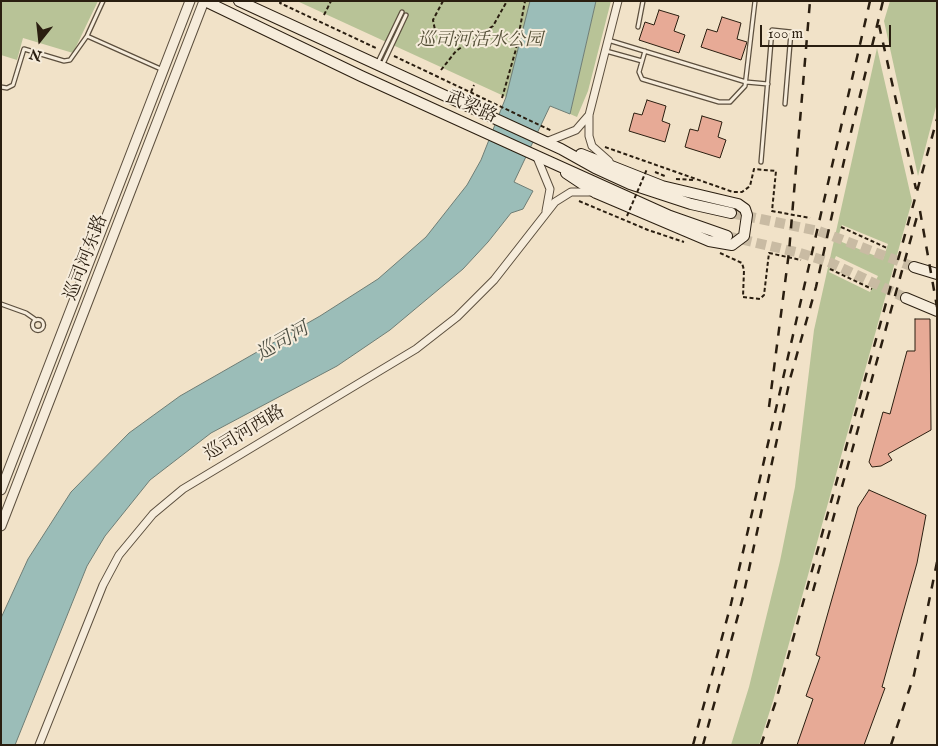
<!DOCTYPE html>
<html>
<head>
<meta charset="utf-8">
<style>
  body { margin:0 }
  #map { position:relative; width:938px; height:746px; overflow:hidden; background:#f1e2c8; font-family:"IM FELL English",serif }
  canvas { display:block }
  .frame { position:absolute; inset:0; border:2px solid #2a1e10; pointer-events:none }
  .north { position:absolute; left:15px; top:15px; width:50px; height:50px; -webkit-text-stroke:4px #f6ecdb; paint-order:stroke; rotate:196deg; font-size:14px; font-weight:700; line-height:20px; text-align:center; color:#2a1e10 }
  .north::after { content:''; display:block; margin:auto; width:18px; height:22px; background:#2a1e10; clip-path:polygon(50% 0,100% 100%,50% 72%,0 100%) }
  .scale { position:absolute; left:760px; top:25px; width:131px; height:22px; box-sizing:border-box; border:2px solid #2a1e10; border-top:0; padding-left:6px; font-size:15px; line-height:18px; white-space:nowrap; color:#2a1e10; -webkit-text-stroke:4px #f6ecdb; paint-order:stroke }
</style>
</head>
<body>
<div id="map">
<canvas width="938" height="746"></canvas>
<div class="frame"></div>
<div class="north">N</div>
<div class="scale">100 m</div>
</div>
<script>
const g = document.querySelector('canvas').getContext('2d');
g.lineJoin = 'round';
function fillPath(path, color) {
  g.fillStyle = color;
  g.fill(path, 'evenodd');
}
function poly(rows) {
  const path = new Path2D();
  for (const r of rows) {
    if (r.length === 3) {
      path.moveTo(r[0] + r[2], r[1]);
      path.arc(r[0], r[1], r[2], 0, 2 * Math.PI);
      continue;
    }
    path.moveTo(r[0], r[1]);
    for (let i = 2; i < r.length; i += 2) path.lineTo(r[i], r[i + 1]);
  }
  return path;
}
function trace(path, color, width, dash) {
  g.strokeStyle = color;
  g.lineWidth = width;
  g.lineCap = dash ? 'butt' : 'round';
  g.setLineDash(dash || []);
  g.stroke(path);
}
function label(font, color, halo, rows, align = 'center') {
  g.font = font + ' "IM FELL English","Noto Serif SC",serif';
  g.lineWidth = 4;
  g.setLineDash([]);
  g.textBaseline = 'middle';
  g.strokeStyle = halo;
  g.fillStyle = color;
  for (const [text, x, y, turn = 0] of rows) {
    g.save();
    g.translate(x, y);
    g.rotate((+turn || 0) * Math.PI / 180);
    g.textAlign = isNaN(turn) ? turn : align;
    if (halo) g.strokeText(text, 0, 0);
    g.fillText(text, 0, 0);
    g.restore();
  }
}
fillPath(poly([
  [1,1,98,1,73,53,23,38,17,60,1,55],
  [297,1,530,1,506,97],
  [596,1,611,1,588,91,577,117,570,114],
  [890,1,937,1,937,103,918,176,884,21],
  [877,48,912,201,773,701,759,745,731,745,749,687,780,561,795,487,814,330],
  [842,225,888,244,883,259,837,240],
  [836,256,878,276,870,292,829,272]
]), '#b8c397');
const water = poly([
  [530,1,596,1,570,114,550,106,514,182,533,191,523,209,511,213,488,242,463,269,390,330,337,366,211,433,150,480,105,536,87,566,15,745,1,745,1,618,28,559,71,492,129,433,180,396,320,316,378,279,426,237,467,185,481,160,506,97,530,1]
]);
fillPath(water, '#9bbdb8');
trace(water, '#6e7d75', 1);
const building = poly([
  [659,10,679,16,674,31,685,35,679,53,639,40,645,22,654,25,659,10],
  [722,17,741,23,737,39,747,42,741,60,701,47,707,29,717,32,722,17],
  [647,100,666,106,662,121,670,124,665,142,629,131,634,113,642,115,647,100],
  [702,116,722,122,718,137,726,140,720,158,685,147,690,129,698,131,702,116],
  [915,319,930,319,931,430,888,454,892,460,881,466,872,467,869,462,883,412,890,414,907,351,915,351,915,319],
  [869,490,926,515,917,563,882,687,885,688,864,745,797,745,813,699,806,696,820,657,816,655,858,507,869,490]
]);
fillPath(building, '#e7aa96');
trace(building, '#2a1e10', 1);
trace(poly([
  [731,213,819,231,914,267],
  [727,236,800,253,829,262,906,298]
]), '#c9bba3', 10, [10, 5]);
const service = poly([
  [638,27,643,1],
  [87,36,163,70],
  [608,40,746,82,768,84],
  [606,51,642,61],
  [645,51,639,72,642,79,719,102,730,102,745,86,755,1],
  [377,64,402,12],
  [382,66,406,15],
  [1,87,7,88,13,85,24,49,64,61,70,60,87,36,103,1],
  [761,162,772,30,791,32,785,104],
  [1,304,26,313,36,320],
  [38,325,5.5]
]);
const minor = poly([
  [546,142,576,130,589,115],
  [536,155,550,189,546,211],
  [609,161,592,146,589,136,589,115,618,1],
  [39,745,103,585,119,555,153,514,183,489,416,349,457,317,494,280,555,202,571,192,590,192]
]);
const tertiary = poly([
  [1,490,190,1],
  [1,526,204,1]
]);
const secondary = poly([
  [205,1,361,76,528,152,670,216,727,236],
  [239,1,561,149,595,168,630,184,691,204,731,213],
  [566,173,596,193,709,241,732,245,744,236,747,215,745,209,738,204,662,186,581,154],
  [914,267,937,274],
  [906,298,937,311]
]);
trace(service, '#5c4f3e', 5.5);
trace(minor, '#5c4f3e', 9);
trace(tertiary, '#5c4f3e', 11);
trace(secondary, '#2a1e10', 12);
trace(poly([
  [281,1,280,3,378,49],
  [443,1,433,20,435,30,443,35,471,41],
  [324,15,331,1],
  [394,56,552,131],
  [441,70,456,51,493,26,507,1],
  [471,92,474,85],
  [502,98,516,49,525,1],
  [605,147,733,192,742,192,750,186,754,169,776,171,772,211,810,218],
  [655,172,667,177],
  [676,179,694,180],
  [579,201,648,230,684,242],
  [841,227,887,248],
  [720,253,742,263,744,270,743,297,760,299,764,295,769,253,801,260],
  [830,269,872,289]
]), '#2a1e10', 2, [4, 2.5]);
trace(service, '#f6ecdb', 3);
trace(minor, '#f6ecdb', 7);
trace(tertiary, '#f6ecdb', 9);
trace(secondary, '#f6ecdb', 10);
trace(poly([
  [879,25,916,189],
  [920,211,937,307],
  [769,407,789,252,810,1],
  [813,591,918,213],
  [693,745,731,604,870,1],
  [703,745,743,597,790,379,816,287,844,161,883,1],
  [761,745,775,704,937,119],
  [891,745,914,675,937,562]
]), '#2a1e10', 2.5, [9, 9]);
trace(poly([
  [627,216,647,169]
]), '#2a1e10', 2, [4, 2.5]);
label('italic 18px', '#555038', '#f6ecdb', [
  ["巡司河活水公园",480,41]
]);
label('18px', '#2a1e10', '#f6ecdb', [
  ["武梁路",471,108,24],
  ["巡司河东路",87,258,-69],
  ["巡司河西路",245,434,-31]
]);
label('italic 19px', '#4c4e42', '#f6ecdb', [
  ["巡司河",283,343,-30]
]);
</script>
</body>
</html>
